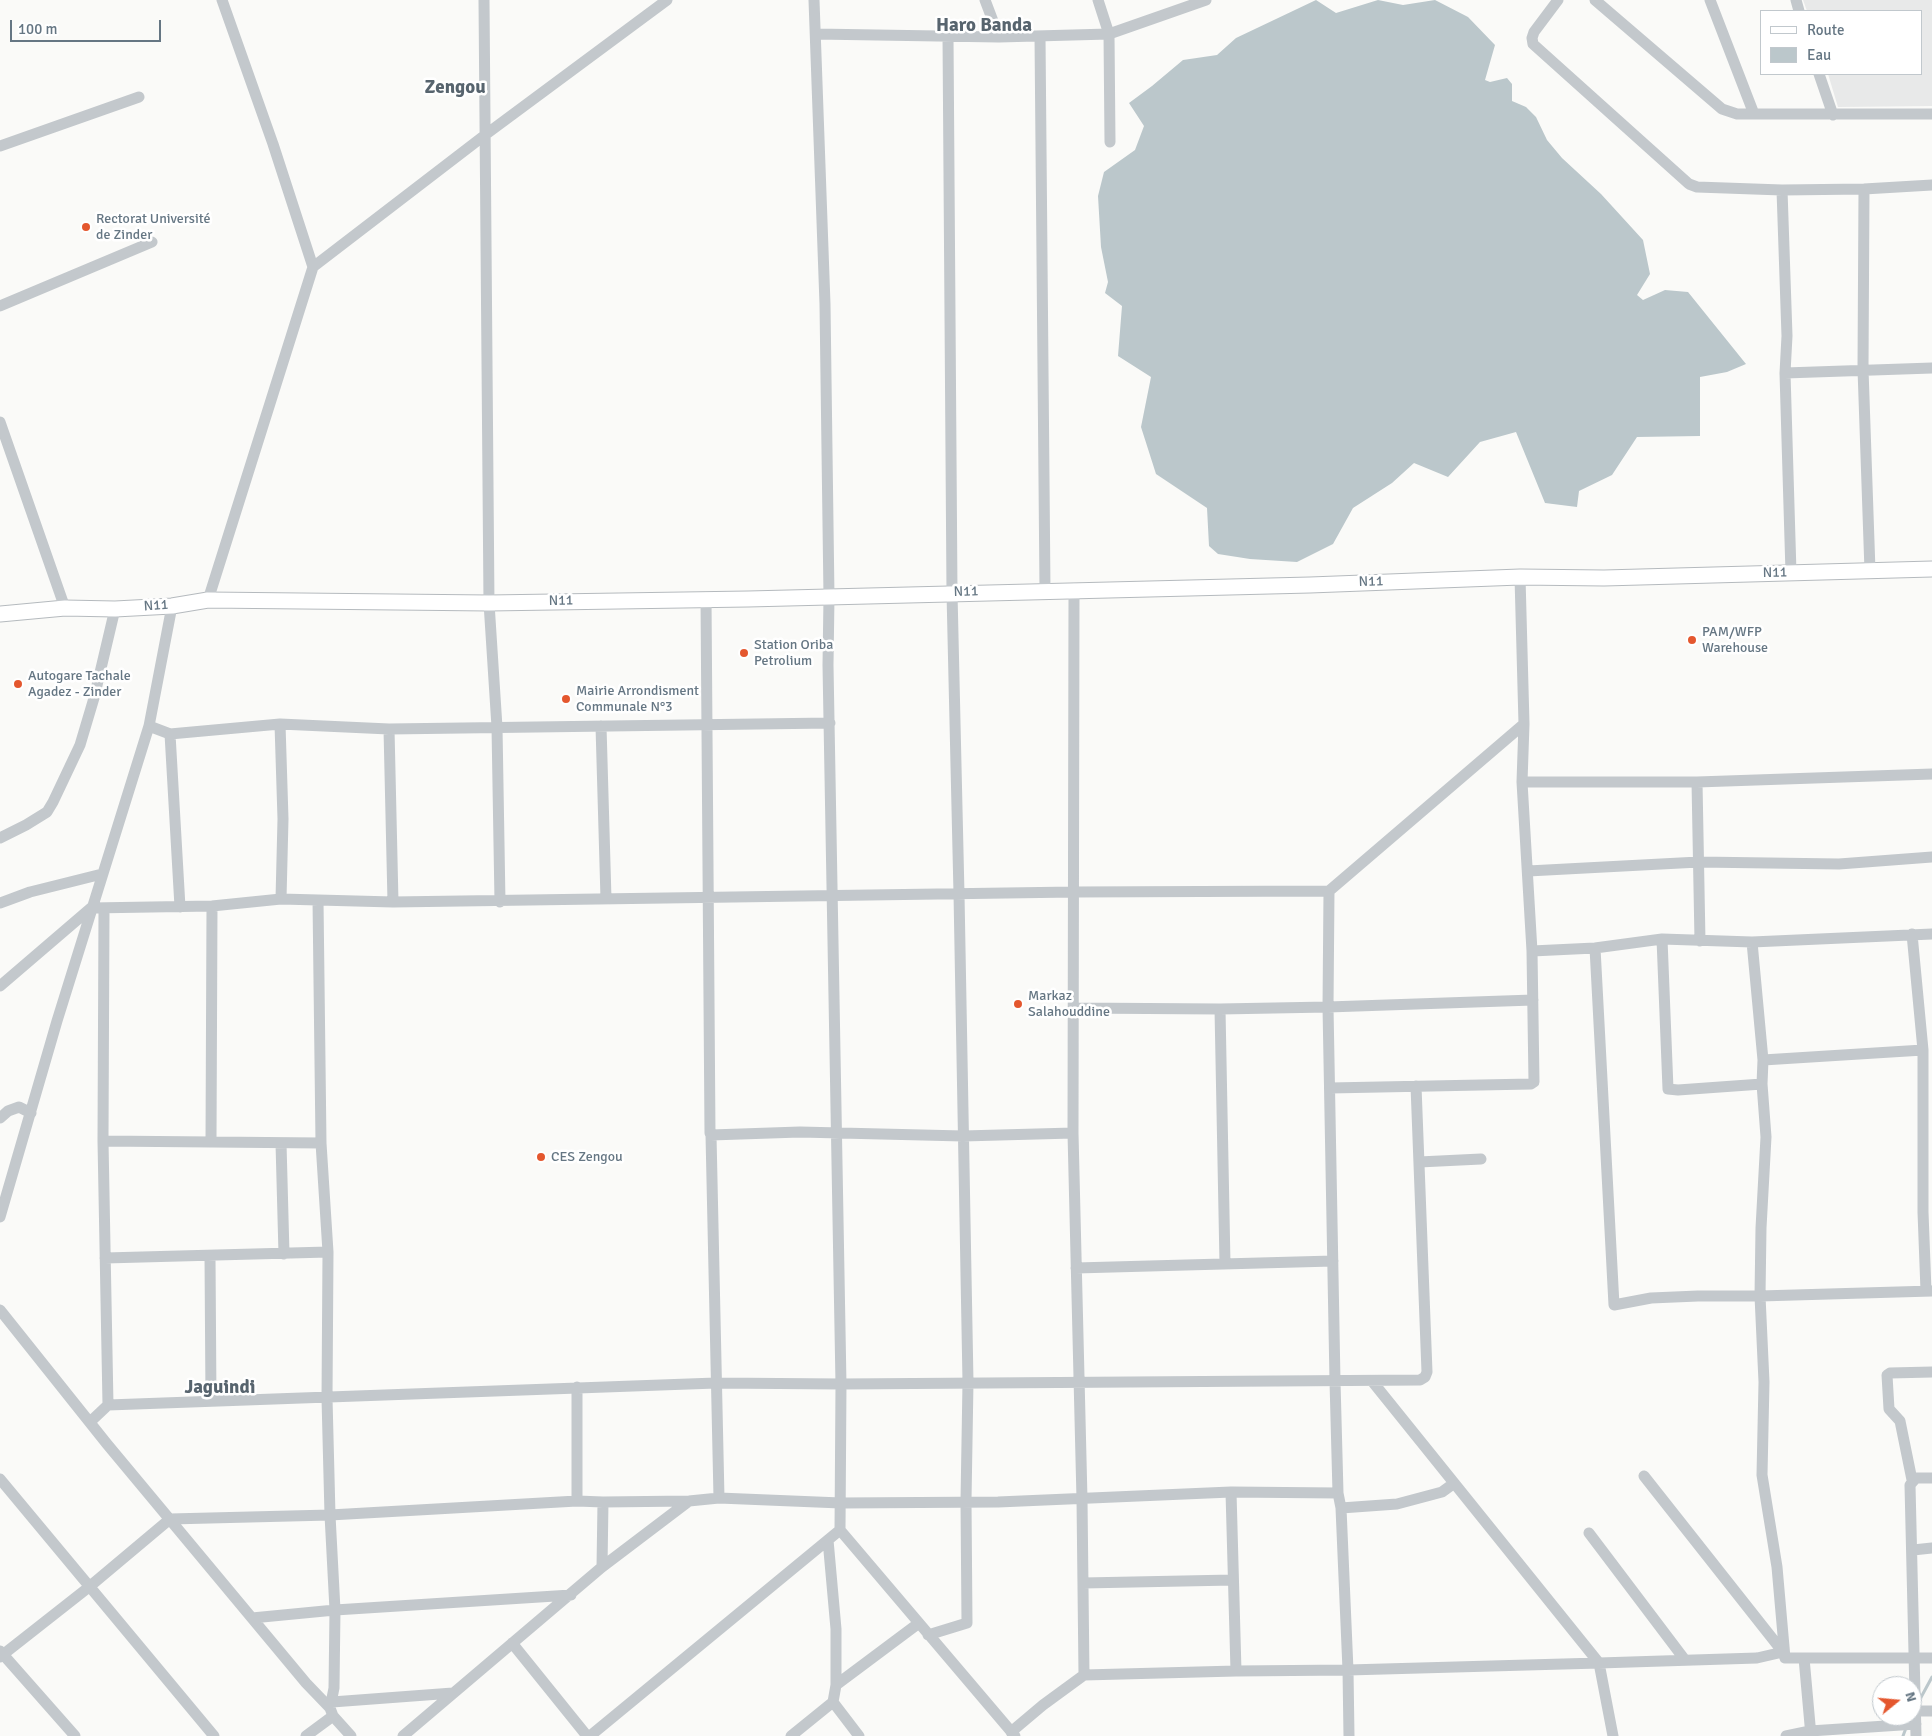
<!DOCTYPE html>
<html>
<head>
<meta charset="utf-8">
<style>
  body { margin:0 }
  #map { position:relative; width:1932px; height:1736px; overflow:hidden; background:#fafaf8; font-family:Signika,sans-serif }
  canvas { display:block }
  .legend { position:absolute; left:1760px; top:10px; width:162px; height:65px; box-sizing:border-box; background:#fff; border:1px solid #c1c8cd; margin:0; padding:6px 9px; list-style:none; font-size:15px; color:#657683 }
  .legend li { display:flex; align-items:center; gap:10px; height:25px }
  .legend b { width:25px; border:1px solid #c1c8cd }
  .north { position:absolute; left:1872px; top:1676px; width:50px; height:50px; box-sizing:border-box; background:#fff; border:1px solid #c1c8cd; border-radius:50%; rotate:73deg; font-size:14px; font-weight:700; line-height:20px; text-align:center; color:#657683 }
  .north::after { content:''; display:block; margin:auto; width:18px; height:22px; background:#e4572e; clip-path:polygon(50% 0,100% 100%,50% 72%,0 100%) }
  .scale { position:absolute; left:10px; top:20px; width:151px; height:22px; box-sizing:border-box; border:2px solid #657683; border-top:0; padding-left:6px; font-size:15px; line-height:18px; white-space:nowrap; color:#657683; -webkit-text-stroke:4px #fff; paint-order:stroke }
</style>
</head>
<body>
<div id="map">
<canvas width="1932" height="1736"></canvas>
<ul class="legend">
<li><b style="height:6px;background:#fff"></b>Route</li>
<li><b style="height:14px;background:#bbc7cb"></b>Eau</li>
</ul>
<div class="north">N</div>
<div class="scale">100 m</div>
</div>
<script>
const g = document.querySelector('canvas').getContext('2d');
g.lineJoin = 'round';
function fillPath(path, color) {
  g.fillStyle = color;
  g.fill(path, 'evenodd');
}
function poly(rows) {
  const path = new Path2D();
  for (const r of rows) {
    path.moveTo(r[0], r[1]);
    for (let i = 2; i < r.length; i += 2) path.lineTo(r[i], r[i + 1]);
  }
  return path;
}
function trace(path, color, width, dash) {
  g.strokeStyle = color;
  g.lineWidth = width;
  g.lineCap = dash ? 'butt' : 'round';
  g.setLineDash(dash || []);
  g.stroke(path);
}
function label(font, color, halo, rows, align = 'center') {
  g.font = font + ' Signika,sans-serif';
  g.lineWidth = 5;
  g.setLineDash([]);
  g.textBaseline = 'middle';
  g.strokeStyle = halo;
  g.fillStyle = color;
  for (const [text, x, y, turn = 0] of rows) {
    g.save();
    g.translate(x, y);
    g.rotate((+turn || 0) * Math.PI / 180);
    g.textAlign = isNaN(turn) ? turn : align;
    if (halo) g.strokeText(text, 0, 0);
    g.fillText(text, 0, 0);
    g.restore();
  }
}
fillPath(poly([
  [1803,0,1932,0,1932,106,1838,107,1828,74,1921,74,1921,11,1807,11]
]), '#e8e9e9');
fillPath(poly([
  [1316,0,1336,13,1378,0,1403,5,1435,0,1468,17,1495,45,1485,80,1490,82,1507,78,1512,84,1512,101,1526,107,1536,117,1547,140,1562,158,1601,194,1643,240,1650,274,1637,295,1643,300,1665,290,1688,292,1746,364,1727,372,1700,377,1700,436,1637,437,1612,475,1579,491,1577,507,1545,503,1516,432,1480,442,1448,477,1414,463,1392,483,1353,508,1333,544,1297,562,1250,559,1218,554,1209,546,1207,508,1156,474,1141,427,1151,377,1118,356,1122,306,1105,293,1108,282,1101,247,1098,196,1104,172,1135,150,1144,126,1129,103,1152,86,1183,60,1217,55,1236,38]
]), '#bbc7cb');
trace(poly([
  [1919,1701,1932,1677],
  [1903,1736,1906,1728]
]), '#bbc7cb', 3);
const major = poly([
  [0,614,65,608,115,609,172,606,208,600,489,603,748,599,1310,585,1520,577,1604,578,1932,569]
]);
trace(major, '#b5babe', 17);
trace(poly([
  [222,0,273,144,313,267],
  [484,0,489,603,497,727,500,902],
  [814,0,825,304,829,597,828,665,841,1384,840,1530,1015,1736],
  [985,0,999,37],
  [1098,0,1109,34,1110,142],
  [1558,0,1534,32,1532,38,1533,44,1689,184,1697,187,1782,190,1864,189,1932,185],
  [1595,0,1722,109,1737,114,1932,114],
  [1710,0,1754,114],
  [1796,0,1799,11],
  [816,34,999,37,1109,34,1206,0],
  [1040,36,1045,590],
  [1819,74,1833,115],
  [0,146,139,97],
  [1864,189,1863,369,1870,571],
  [1782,190,1787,336,1785,373,1791,573],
  [0,306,152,242],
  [1785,373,1932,368],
  [0,422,65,608],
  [1074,589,1073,1133,1082,1499,1084,1675],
  [706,598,710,1133,711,1135,719,1498],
  [208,600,313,267,485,135,667,0],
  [280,724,283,819,281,899],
  [149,726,170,734,280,724,389,729,830,723],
  [601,726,606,899],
  [389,729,393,902],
  [170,734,180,907],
  [1522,782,1697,782,1932,774],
  [1697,782,1700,941],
  [0,838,26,825,47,812,53,802,80,745,94,698,115,609],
  [1528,871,1699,862,1839,864,1932,857],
  [1329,891,1328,1007,1335,1381,1338,1493,1341,1508,1348,1670,1349,1736],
  [318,900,321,1143,328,1252,327,1398,330,1515,335,1610,334,1688,330,1708,333,1716,351,1736],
  [0,903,30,892,102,874],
  [104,908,103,1141,108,1405],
  [1912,934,1923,1050,1923,1212,1926,1291],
  [1662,939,1668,1089,1678,1090,1762,1084],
  [1752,942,1763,1060,1762,1084,1766,1137,1761,1228,1760,1296,1764,1382,1762,1475,1777,1567,1785,1658],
  [1595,948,1614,1305,1651,1298,1698,1296,1760,1296,1932,1291],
  [1532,951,1595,948,1662,939,1752,942,1932,934],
  [0,986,91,908,212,906,281,899,393,902,1074,892,1329,891,1524,724],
  [1074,1008,1220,1009,1328,1007,1533,1000],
  [1220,1009,1225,1264],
  [1763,1060,1923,1050],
  [1330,1088,1531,1084,1534,1082,1532,951,1522,782,1524,724,1520,577],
  [0,1118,8,1111,19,1107,31,1113],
  [711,1135,800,1132,963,1136,1073,1133],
  [103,1141,321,1143],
  [211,1142,212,906],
  [281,1143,284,1254],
  [1419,1162,1481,1159],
  [0,1217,57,1021,149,726,172,606],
  [210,1256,211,1401],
  [105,1258,328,1252],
  [1076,1268,1333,1261],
  [0,1310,107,1444,306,1683,330,1708],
  [1372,1381,1599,1663,1613,1736],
  [90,1422,108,1405,716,1383,841,1384,1420,1380,1425,1377,1427,1372,1416,1086],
  [1644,1476,1783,1652],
  [0,1479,214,1736],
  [1912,1480,1900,1421,1889,1409,1887,1375,1890,1373,1932,1372],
  [1231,1492,1236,1671],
  [577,1501,577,1387],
  [1341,1508,1397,1504,1442,1492,1453,1484],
  [1589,1533,1685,1660],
  [828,1540,836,1629,836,1685],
  [1913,1550,1932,1548],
  [602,1567,603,1502],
  [1083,1583,1233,1580],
  [252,1618,335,1610,571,1595],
  [928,1635,967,1623,966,1501,968,1382,959,894,952,593,948,36],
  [512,1643,587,1736],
  [0,1651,75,1736],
  [0,1657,89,1587,170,1519,330,1515,577,1501,603,1502,689,1501,719,1498,841,1503,998,1502,1231,1492,1338,1493],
  [1804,1658,1811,1736],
  [332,1702,453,1693],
  [833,1702,859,1736],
  [1916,1711,1932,1711],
  [1011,1732,1043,1705,1084,1675,1236,1671,1348,1670,1599,1663,1757,1658,1783,1652,1785,1658,1932,1658],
  [306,1736,333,1716],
  [403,1736,602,1567,689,1501],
  [590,1736,840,1530],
  [791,1736,833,1702,836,1685,919,1623],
  [1786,1736,1810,1731,1916,1724],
  [1916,1736,1910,1485,1916,1478,1932,1478]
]), '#c3c8cc', 11);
trace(major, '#fff', 15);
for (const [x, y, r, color] of [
  [86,227,5,"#e4572e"],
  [1692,640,5,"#e4572e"],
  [744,653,5,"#e4572e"],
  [18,684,5,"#e4572e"],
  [566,699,5,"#e4572e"],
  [1018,1004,5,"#e4572e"],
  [541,1157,5,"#e4572e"]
]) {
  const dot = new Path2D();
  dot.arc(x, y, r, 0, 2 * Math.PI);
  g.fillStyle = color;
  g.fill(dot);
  trace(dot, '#fff', 2);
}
label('14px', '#657683', '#fff', [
  ["Rectorat Université",96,219],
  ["de Zinder",96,235],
  ["PAM/WFP",1702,632],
  ["Warehouse",1702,648],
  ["Station Oriba",754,645],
  ["Petrolium",754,661],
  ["Autogare Tachale",28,676],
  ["Agadez - Zinder",28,692],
  ["Mairie Arrondisment",576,691],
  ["Communale N°3",576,707],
  ["Markaz",1028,996],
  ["Salahouddine",1028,1012],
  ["CES Zengou",551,1157]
], 'left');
label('14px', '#657683', '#fff', [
  ["N11",1775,573,-1],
  ["N11",1371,582,-2],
  ["N11",966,592,-2],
  ["N11",561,601,-1],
  ["N11",156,606,-4]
]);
label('bold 19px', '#57646e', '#fff', [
  ["Haro Banda",984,26],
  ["Zengou",455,88],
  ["Jaguindi",220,1388]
]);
</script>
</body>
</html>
